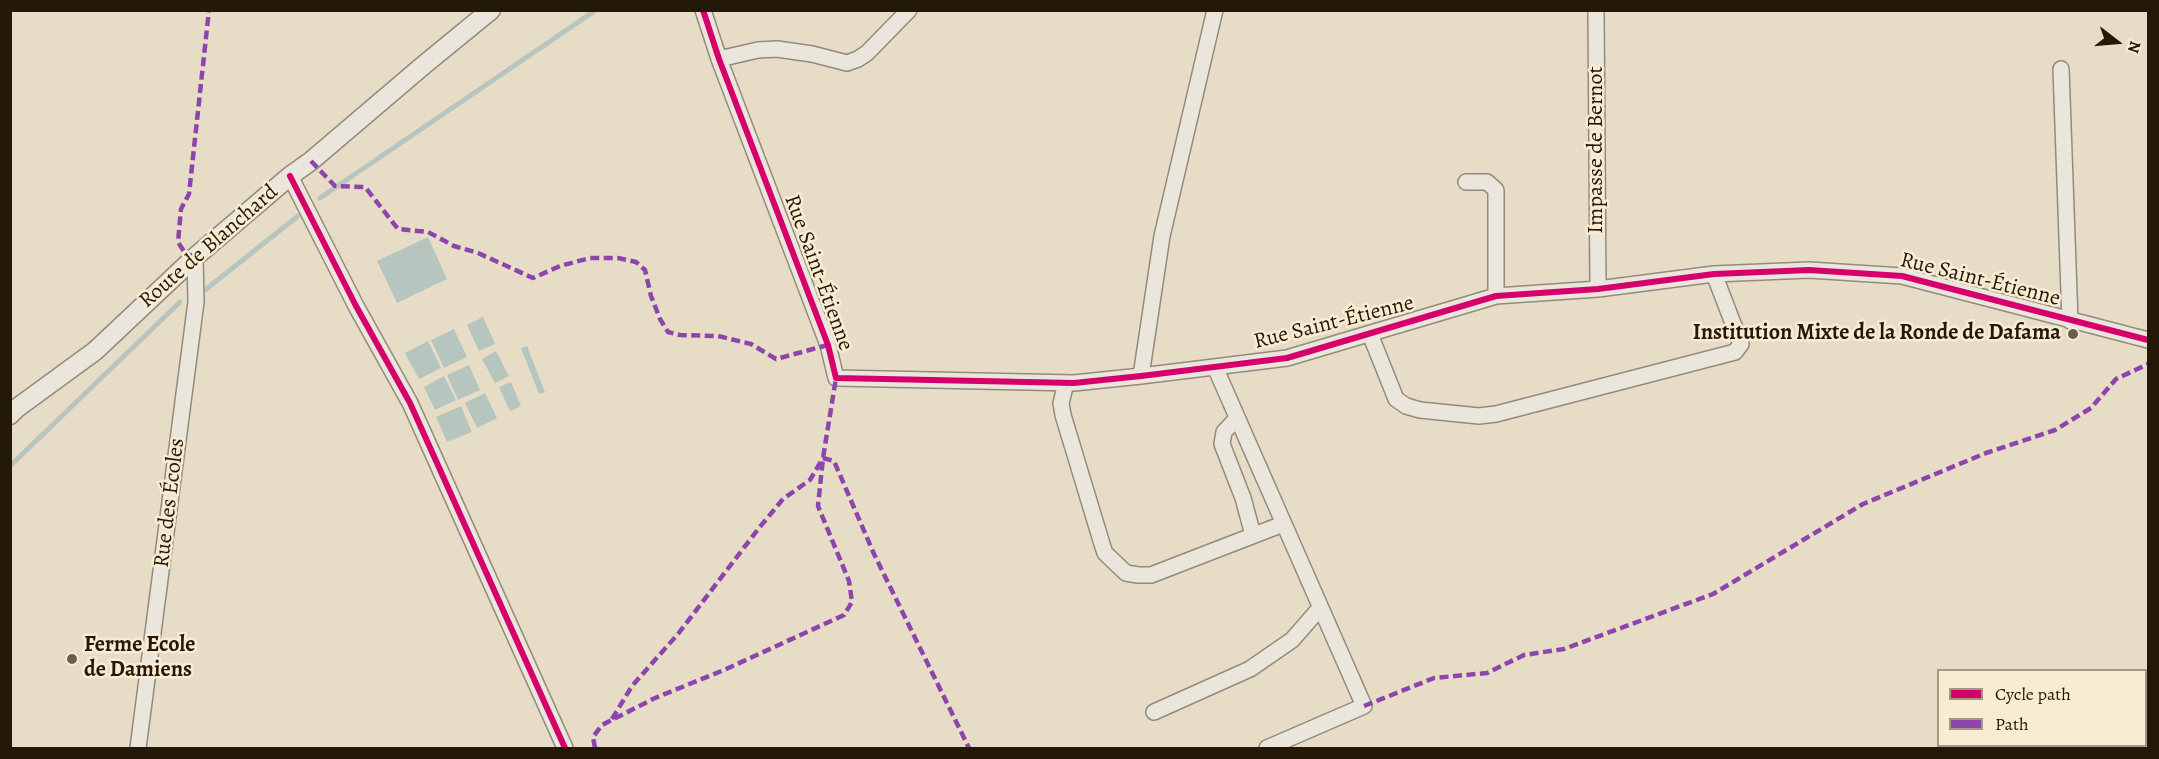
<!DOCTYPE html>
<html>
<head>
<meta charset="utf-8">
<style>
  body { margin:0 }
  #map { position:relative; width:2159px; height:759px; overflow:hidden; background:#e7ddc7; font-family:Alegreya,serif }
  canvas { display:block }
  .frame { position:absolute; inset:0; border:12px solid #241909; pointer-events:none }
  .legend { position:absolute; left:1937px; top:669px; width:210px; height:78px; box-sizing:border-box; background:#f8edd2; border:2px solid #a39882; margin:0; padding:8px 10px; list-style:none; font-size:18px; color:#241909 }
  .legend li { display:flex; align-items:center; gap:12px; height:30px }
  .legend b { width:30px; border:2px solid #a39882 }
  .north { position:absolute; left:2087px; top:12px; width:60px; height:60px; -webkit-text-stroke:4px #f8edd2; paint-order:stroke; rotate:106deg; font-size:16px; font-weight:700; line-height:24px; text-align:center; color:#241909 }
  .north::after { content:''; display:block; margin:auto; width:21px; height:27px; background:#241909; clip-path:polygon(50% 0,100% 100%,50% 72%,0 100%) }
</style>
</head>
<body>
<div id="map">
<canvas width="2159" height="759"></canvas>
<div class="frame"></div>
<ul class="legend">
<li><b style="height:8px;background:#d6006c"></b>Cycle path</li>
<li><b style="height:8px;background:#8e44ad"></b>Path</li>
</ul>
<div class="north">N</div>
</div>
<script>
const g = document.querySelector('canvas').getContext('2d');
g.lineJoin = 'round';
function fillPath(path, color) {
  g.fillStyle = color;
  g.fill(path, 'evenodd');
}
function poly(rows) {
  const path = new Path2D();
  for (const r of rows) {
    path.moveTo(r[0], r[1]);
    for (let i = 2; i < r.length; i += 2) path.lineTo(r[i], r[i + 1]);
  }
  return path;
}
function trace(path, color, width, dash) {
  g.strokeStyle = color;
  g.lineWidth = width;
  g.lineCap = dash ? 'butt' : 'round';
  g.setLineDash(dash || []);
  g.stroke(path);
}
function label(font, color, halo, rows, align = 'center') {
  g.font = font + ' Alegreya,serif';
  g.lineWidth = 5;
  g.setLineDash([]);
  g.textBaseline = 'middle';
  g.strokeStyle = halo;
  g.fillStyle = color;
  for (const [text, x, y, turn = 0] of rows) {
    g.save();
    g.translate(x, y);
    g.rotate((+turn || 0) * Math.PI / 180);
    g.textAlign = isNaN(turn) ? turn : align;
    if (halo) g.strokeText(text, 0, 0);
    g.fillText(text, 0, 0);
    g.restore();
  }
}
fillPath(poly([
  [428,237,447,279,397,303,377,261],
  [483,317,495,344,479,351,467,325],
  [454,329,467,357,444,368,431,340],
  [428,341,441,368,419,379,405,353],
  [527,346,545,392,539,394,521,348],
  [496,351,509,376,495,383,482,359],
  [469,365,480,390,458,400,447,375],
  [444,376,456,400,435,410,424,387],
  [511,382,521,406,510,411,499,387],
  [485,393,497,418,477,428,465,403],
  [461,406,472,432,447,442,436,417]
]), '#b7c5bf');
trace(poly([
  [320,198,596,10],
  [205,290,298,216],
  [10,466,180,302]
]), '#b7c5bf', 5);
const minor = poly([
  [703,10,719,59,828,345,836,378,1074,383,1141,376,1287,358,1496,296,1598,289,1714,274,1809,270,1902,276,2148,340],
  [1596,10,1598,289],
  [719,59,758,50,777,49,812,54,847,63,858,59,867,53,909,10],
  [2061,69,2070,321],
  [290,176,356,306,410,403,565,748],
  [1466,182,1487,182,1496,190,1496,296],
  [1370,334,1396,399,1406,406,1420,410,1479,416,1496,414,1735,352,1741,344,1714,274],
  [1215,367,1364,706,1267,748],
  [1141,376,1162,236,1215,10],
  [1066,383,1061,403,1063,415,1102,544,1105,553,1126,573,1138,575,1151,575,1283,524],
  [1237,418,1224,432,1222,444,1243,498,1253,535],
  [1154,712,1250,669,1292,640,1320,608],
  [138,748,196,302,195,257]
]);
const tertiary = poly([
  [10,415,17,408,95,351,195,257,290,176,311,161,425,64,491,10]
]);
trace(minor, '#928b7d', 18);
trace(tertiary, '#928b7d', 21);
trace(minor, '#ebe6db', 15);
trace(tertiary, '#ebe6db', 18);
trace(poly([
  [311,161,335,186,365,187,398,229,428,232,454,246,478,253,533,278,560,266,590,258,618,258,636,262,645,270,651,296,660,319,668,332,680,335,718,336,751,344,776,359,828,345],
  [195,257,185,253,178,242,181,209,189,194,209,10],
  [2146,676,2148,673],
  [1364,706,1434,678,1487,673,1524,655,1564,649,1713,594,1863,504,1986,453,2055,430,2091,408,2116,379,2148,364],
  [612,719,632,686,678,634,759,528,783,499,810,480,823,458,834,461,874,554,969,748],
  [595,748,593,737,602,725,655,698,724,670,844,615,852,602,849,581,818,506,823,458,836,378],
  [2069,748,2073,746]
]), '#8e44ad', 4.5, [9, 4.5]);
trace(poly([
  [703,10,719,59,828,345,836,378,1074,383,1141,376,1287,358,1496,296,1598,289,1714,274,1809,270,1902,276,2148,340],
  [290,176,356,306,410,403,565,748]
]), '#d6006c', 6);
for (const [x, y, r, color] of [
  [2073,334,6,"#685e4c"],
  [72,659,6,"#685e4c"]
]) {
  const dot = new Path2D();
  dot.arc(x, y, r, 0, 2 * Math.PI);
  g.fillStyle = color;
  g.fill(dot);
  trace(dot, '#f8edd2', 2);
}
label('22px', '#241909', '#f8edd2', [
  ["Impasse de Bernot",1597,150,-90],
  ["Route de Blanchard",209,247,-41],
  ["Rue Saint-Étienne",818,273,70],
  ["Rue Saint-Étienne",1980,280,14],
  ["Rue Saint-Étienne",1334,323,-14],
  ["Rue des Écoles",170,503,-83]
]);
label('bold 22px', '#241909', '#f8edd2', [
  ["Institution Mixte de la Ronde de Dafama",2061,334],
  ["Ferme Ecole",84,646,"left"],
  ["de Damiens",84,671,"left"]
], 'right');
</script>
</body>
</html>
